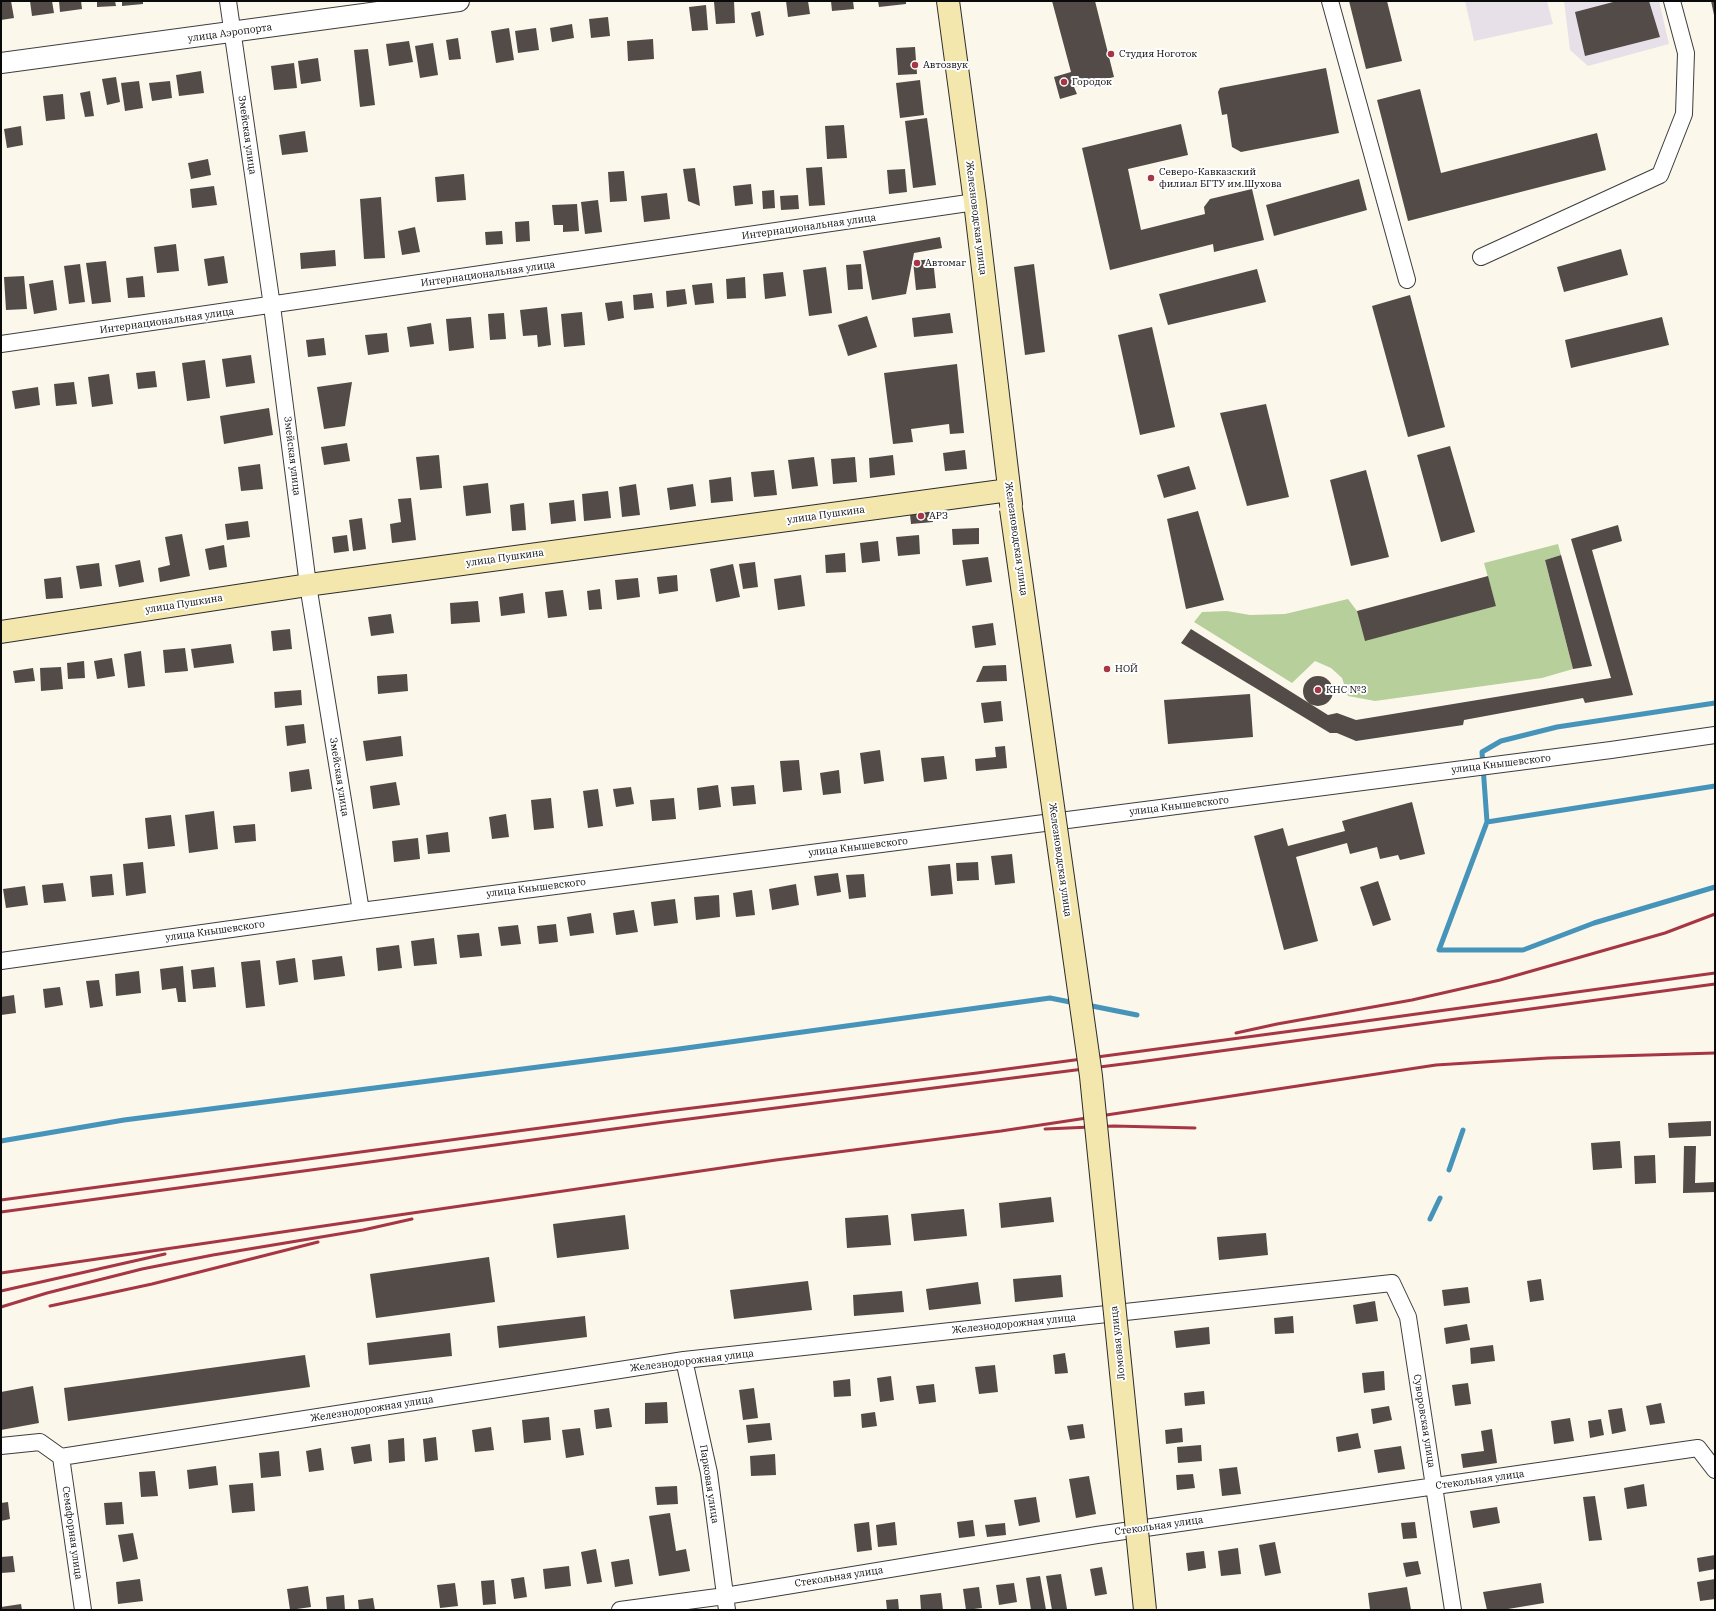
<!DOCTYPE html>
<html>
<head>
<meta charset="utf-8">
<style>
  body { margin:0 }
  #map { position:relative; width:1716px; height:1611px; overflow:hidden; background:#fcf7eb; font-family:"IBM Plex Serif",serif }
  canvas { display:block }
  .frame { position:absolute; inset:0; border:2px solid #0a0a0a; pointer-events:none }
</style>
</head>
<body>
<div id="map">
<canvas width="1716" height="1611"></canvas>
<div class="frame"></div>
</div>
<script>
const g = document.querySelector('canvas').getContext('2d');
g.lineJoin = 'round';
function fillPath(path, color) {
  g.fillStyle = color;
  g.fill(path, 'evenodd');
}
function poly(rows) {
  const path = new Path2D();
  for (const r of rows) {
    if (r.length === 3) {
      path.moveTo(r[0] + r[2], r[1]);
      path.arc(r[0], r[1], r[2], 0, 2 * Math.PI);
      continue;
    }
    path.moveTo(r[0], r[1]);
    for (let i = 2; i < r.length; i += 2) path.lineTo(r[i], r[i + 1]);
  }
  return path;
}
function trace(path, color, width, dash) {
  g.strokeStyle = color;
  g.lineWidth = width;
  g.lineCap = dash ? 'butt' : 'round';
  g.setLineDash(dash || []);
  g.stroke(path);
}
function label(font, color, halo, rows, align = 'center') {
  g.font = font + ' "IBM Plex Serif",serif';
  g.lineWidth = 4;
  g.setLineDash([]);
  g.textBaseline = 'middle';
  g.strokeStyle = halo;
  g.fillStyle = color;
  for (const [text, x, y, turn = 0] of rows) {
    g.save();
    g.translate(x, y);
    g.rotate((+turn || 0) * Math.PI / 180);
    g.textAlign = isNaN(turn) ? turn : align;
    if (halo) g.strokeText(text, 0, 0);
    g.fillText(text, 0, 0);
    g.restore();
  }
}
fillPath(poly([
  [1465,1,1547,1,1553,24,1474,41],
  [1564,1,1659,1,1669,44,1588,66,1570,50]
]), '#e7e0e8');
fillPath(poly([
  [1558,544,1561,555,1545,560,1573,669,1542,678,1375,701,1348,696,1342,678,1331,668,1315,661,1292,683,1194,622,1202,612,1227,611,1250,615,1285,614,1348,599,1357,611,1496,606,1484,563]
]), '#b7d09b');
trace(poly([
  [1715,703,1557,727,1501,741,1482,752,1487,822,1439,950,1523,950,1594,923,1715,887],
  [1487,822,1715,786],
  [1087,1005,1137,1015],
  [1,1141,124,1120,679,1049,1050,998,1075,1003],
  [1449,1170,1463,1130],
  [1430,1219,1440,1198]
]), '#4794ba', 5);
fillPath(poly([
  [1,1,11,1,14,18,1,20],
  [30,1,52,1,54,13,32,16],
  [59,1,81,1,82,9,60,12],
  [97,1,115,1,116,6,97,7],
  [122,1,143,1,143,4,122,6],
  [734,1,735,23,716,24,714,2],
  [786,1,808,1,810,14,788,17],
  [831,1,853,1,854,9,832,11],
  [878,1,906,1,906,4,879,7],
  [1052,1,1095,1,1114,77,1074,87,1077,94,1060,99,1054,77,1071,72],
  [1349,1,1387,1,1402,61,1366,69],
  [1617,1,1649,1,1660,37,1585,56,1575,12],
  [1711,1,1715,1,1715,15,1714,15],
  [706,5,708,30,692,31,689,7],
  [760,11,764,35,756,37,751,13],
  [608,17,610,36,591,38,589,19],
  [572,24,574,38,552,42,550,28],
  [509,28,514,60,496,63,491,31],
  [536,28,539,50,518,53,515,31],
  [458,38,461,59,449,60,446,40],
  [653,39,654,59,628,61,627,41],
  [409,41,413,62,389,66,386,44],
  [433,43,438,75,420,78,415,46],
  [915,47,917,74,898,75,896,48],
  [368,49,375,105,360,107,354,50],
  [318,58,321,81,301,84,298,61],
  [294,63,297,88,274,90,271,66],
  [1326,68,1339,133,1241,152,1232,147,1227,114,1222,115,1218,92,1220,88],
  [201,71,204,93,179,96,176,75],
  [116,77,120,102,107,105,102,79],
  [920,80,924,115,900,118,896,83],
  [139,81,143,108,125,111,121,83],
  [170,81,172,98,152,101,149,83],
  [1420,89,1441,173,1597,133,1606,170,1408,221,1377,100],
  [90,91,94,116,85,117,80,93],
  [63,94,65,119,46,121,43,96],
  [927,118,936,185,913,188,905,121],
  [1181,124,1188,155,1128,169,1141,230,1205,214,1204,207,1210,199,1252,189,1264,240,1214,252,1213,244,1110,270,1082,148],
  [844,125,847,158,827,159,825,126],
  [21,126,23,145,7,148,4,129],
  [305,131,308,152,282,155,279,135],
  [208,159,211,175,191,179,188,163],
  [822,167,825,205,809,206,806,168],
  [695,168,700,206,688,201,683,169],
  [905,169,907,192,889,194,887,170],
  [624,171,627,201,610,202,608,172],
  [464,174,466,200,437,202,435,177],
  [1359,179,1367,210,1274,236,1266,205],
  [751,184,753,204,735,206,733,186],
  [214,186,217,205,192,208,190,189],
  [774,190,775,208,763,209,762,191],
  [667,193,670,219,644,222,641,196],
  [798,195,799,209,781,210,780,196],
  [381,197,385,258,364,259,360,199],
  [598,200,602,232,585,234,581,202],
  [577,204,579,231,563,232,563,225,554,225,552,205],
  [529,221,530,241,516,242,515,222],
  [415,227,420,252,402,255,398,231],
  [502,231,503,244,486,245,485,232],
  [940,237,942,248,914,253,906,294,872,300,863,251],
  [176,244,179,271,157,273,154,247],
  [1621,249,1628,275,1564,292,1557,267],
  [335,250,336,266,301,269,300,253],
  [224,256,228,283,208,286,204,259],
  [933,259,936,288,916,290,913,261],
  [106,261,111,302,92,304,86,263],
  [80,264,85,302,69,304,64,266],
  [861,264,863,289,848,290,846,265],
  [1034,264,1045,352,1025,355,1014,267],
  [826,267,832,313,809,316,803,270],
  [1257,269,1266,302,1168,325,1159,294],
  [783,272,786,296,765,299,763,274],
  [24,276,27,309,6,310,4,277],
  [143,276,145,297,128,298,126,278],
  [745,277,746,298,727,299,726,279],
  [53,280,57,310,34,314,29,284],
  [712,283,714,303,695,305,692,285],
  [685,289,687,304,667,307,666,291],
  [652,293,654,308,634,310,633,295],
  [1410,295,1445,427,1408,437,1372,306],
  [622,301,624,318,608,321,605,303],
  [547,307,551,345,538,347,537,335,523,336,520,310],
  [582,312,585,345,564,347,561,314],
  [504,313,506,339,490,340,488,314],
  [950,313,953,333,914,337,912,318],
  [867,316,877,347,848,356,838,325],
  [471,317,474,348,449,351,446,319],
  [1662,317,1669,345,1571,368,1565,340],
  [431,323,434,344,410,347,407,327],
  [1152,327,1175,427,1140,435,1118,335],
  [387,333,389,352,368,355,365,335],
  [324,338,326,355,308,357,306,340],
  [251,355,255,383,226,387,222,359],
  [205,360,210,398,187,401,182,363],
  [957,364,964,433,950,434,949,424,911,429,913,442,893,444,884,373],
  [155,371,157,387,138,389,136,373],
  [109,374,113,404,92,407,88,377],
  [74,382,77,404,56,406,54,384],
  [352,382,345,426,324,429,317,387],
  [38,387,40,405,15,409,12,391],
  [1266,404,1289,497,1247,506,1220,413],
  [269,408,273,435,224,444,220,416],
  [347,443,350,461,324,465,321,447],
  [1450,446,1475,532,1441,542,1417,455],
  [965,450,967,469,945,471,943,453],
  [439,455,442,488,420,490,416,457],
  [893,455,895,475,870,478,869,458],
  [814,457,818,486,792,489,788,460],
  [855,457,857,482,833,484,831,459],
  [260,464,263,489,241,491,238,467],
  [1189,466,1196,489,1164,498,1157,475],
  [774,470,777,495,754,497,751,472],
  [1366,470,1389,557,1351,566,1330,480],
  [731,477,733,501,711,503,709,480],
  [488,483,491,513,466,516,463,486],
  [636,484,640,515,622,517,619,487],
  [693,484,696,506,670,510,667,488],
  [608,491,611,518,584,521,582,494],
  [411,498,416,540,392,543,390,524,401,522,398,499],
  [574,500,576,521,551,524,549,503],
  [524,503,526,530,512,531,510,505],
  [1198,511,1224,600,1186,609,1167,519],
  [932,512,933,522,911,524,910,514],
  [362,518,366,549,353,551,349,520],
  [248,521,250,537,227,540,225,524],
  [1618,525,1622,541,1592,550,1633,695,1585,703,1583,698,1464,720,1463,725,1356,741,1337,733,1330,733,1181,643,1191,629,1328,715,1337,713,1356,720,1611,678,1571,539],
  [979,528,979,544,953,545,952,529],
  [182,534,190,576,160,582,158,568,170,565,165,537],
  [347,535,349,551,334,553,332,537],
  [919,535,920,554,898,556,896,537],
  [878,541,880,561,862,563,860,543],
  [224,545,227,567,209,570,205,549],
  [845,553,846,572,826,573,825,555],
  [1561,555,1592,666,1573,669,1545,560],
  [988,557,992,582,966,586,962,560],
  [140,560,144,582,119,587,115,565],
  [755,562,758,587,743,589,739,564],
  [99,563,102,586,80,589,76,566],
  [733,564,740,597,716,602,710,569],
  [677,575,678,591,659,594,657,577],
  [801,575,805,606,778,610,774,579],
  [1488,576,1496,606,1365,641,1357,611],
  [61,577,63,598,46,599,44,579],
  [638,578,640,597,617,600,615,580],
  [600,589,602,609,589,610,587,591],
  [563,590,567,616,548,618,545,592],
  [523,593,525,613,501,616,499,597],
  [478,601,480,622,451,624,450,603],
  [391,614,394,633,371,636,368,617],
  [993,623,996,645,975,648,972,626],
  [290,629,292,649,273,651,271,631],
  [231,644,234,663,194,668,191,649],
  [185,648,188,671,165,673,163,650],
  [141,651,145,686,128,688,124,654],
  [112,658,115,676,97,679,94,661],
  [84,661,85,678,68,679,67,663],
  [1006,665,1007,681,976,682,983,666],
  [61,667,63,689,41,691,40,668],
  [33,668,35,681,15,683,13,671],
  [407,674,408,691,378,694,377,676],
  [1318,691,15],
  [301,690,302,705,275,708,274,692],
  [1250,694,1253,737,1168,744,1164,700],
  [1001,701,1003,721,984,723,981,703],
  [304,724,306,743,287,746,285,726],
  [401,736,403,756,366,761,363,741],
  [1005,746,1007,768,976,771,975,759,996,757,995,747],
  [880,750,884,781,864,784,860,753],
  [944,756,947,779,924,782,921,758],
  [799,760,802,790,783,792,780,761],
  [309,769,312,789,291,792,289,772],
  [839,770,841,793,823,795,820,773],
  [396,782,400,805,373,809,370,786],
  [718,785,721,807,699,810,697,788],
  [754,785,756,804,733,806,731,787],
  [631,787,634,804,616,807,613,789],
  [598,789,603,826,588,828,583,791],
  [551,798,554,828,534,830,531,800],
  [674,798,676,819,652,821,650,800],
  [1412,802,1425,854,1400,860,1398,855,1380,859,1377,847,1350,854,1347,843,1296,857,1318,941,1284,950,1254,836,1283,828,1288,846,1345,831,1342,821],
  [214,811,218,849,189,853,185,815],
  [506,814,509,837,492,839,489,817],
  [171,815,175,846,148,849,145,818],
  [255,824,256,841,235,843,233,826],
  [448,832,450,852,428,854,426,835],
  [418,838,420,859,394,862,392,841],
  [1012,854,1015,883,995,885,991,856],
  [143,862,146,893,126,896,123,864],
  [978,862,979,880,957,881,956,863],
  [950,864,953,894,931,896,928,866],
  [838,873,841,892,817,896,814,876],
  [112,874,114,895,92,897,90,876],
  [864,874,866,897,849,899,846,875],
  [1378,881,1391,920,1373,926,1360,887],
  [63,883,66,901,44,903,42,885],
  [796,884,799,905,772,910,769,889],
  [25,886,28,905,6,908,3,889],
  [752,890,755,915,736,917,733,893],
  [719,895,720,917,696,920,694,897],
  [675,899,678,923,654,926,651,902],
  [634,910,638,932,616,935,613,913],
  [591,913,594,933,570,936,567,917],
  [556,924,558,942,539,944,537,926],
  [518,925,521,944,501,946,498,927],
  [479,933,482,956,460,958,457,935],
  [434,938,437,964,414,966,411,941],
  [399,945,402,968,378,971,376,948],
  [342,956,345,976,314,980,312,960],
  [295,958,298,982,279,985,276,961],
  [260,960,265,1006,246,1008,241,962],
  [183,966,186,1002,178,1002,176,988,162,990,160,969],
  [214,967,216,987,193,989,191,970],
  [139,971,141,993,116,996,115,974],
  [99,980,103,1006,90,1008,86,981],
  [60,987,63,1005,45,1008,43,989],
  [14,995,16,1013,1,1015,1,997],
  [1711,1121,1711,1136,1669,1138,1668,1123],
  [1620,1141,1622,1168,1593,1170,1591,1143],
  [1684,1146,1696,1146,1695,1183,1715,1182,1715,1192,1683,1193],
  [1655,1155,1656,1183,1635,1184,1634,1156],
  [1051,1197,1054,1222,1001,1228,999,1203],
  [964,1209,967,1236,914,1241,911,1214],
  [625,1215,629,1249,557,1258,553,1224],
  [888,1215,891,1245,847,1248,845,1218],
  [1266,1233,1268,1255,1219,1260,1217,1237],
  [489,1257,495,1302,376,1318,370,1274],
  [1061,1275,1063,1297,1015,1302,1013,1279],
  [1541,1279,1544,1300,1530,1302,1527,1281],
  [808,1281,812,1310,734,1319,730,1290],
  [978,1282,981,1304,929,1310,926,1289],
  [1468,1287,1470,1303,1444,1306,1442,1290],
  [902,1291,904,1312,854,1316,853,1295],
  [1375,1301,1378,1321,1356,1324,1353,1305],
  [585,1316,587,1337,499,1348,497,1326],
  [1293,1316,1294,1333,1275,1334,1274,1318],
  [1467,1324,1470,1340,1446,1344,1444,1328],
  [1209,1327,1210,1344,1176,1348,1174,1331],
  [450,1333,452,1356,369,1365,367,1343],
  [1493,1345,1495,1361,1471,1364,1470,1348],
  [1065,1353,1068,1373,1055,1374,1053,1355],
  [305,1355,310,1387,68,1421,64,1388],
  [995,1365,998,1392,979,1394,975,1367],
  [1384,1371,1385,1390,1364,1393,1362,1373],
  [891,1376,894,1400,880,1402,877,1378],
  [850,1379,851,1396,834,1397,833,1381],
  [1468,1383,1471,1404,1455,1406,1452,1385],
  [934,1384,936,1402,919,1404,916,1386],
  [33,1386,39,1423,1,1430,1,1392],
  [754,1388,758,1418,743,1420,739,1390],
  [1204,1391,1205,1404,1185,1406,1184,1393],
  [667,1402,668,1423,645,1424,645,1403],
  [1661,1403,1665,1423,1650,1425,1646,1406],
  [1389,1406,1392,1420,1373,1424,1371,1409],
  [609,1408,612,1427,596,1429,594,1410],
  [1622,1408,1626,1431,1612,1434,1608,1410],
  [875,1412,877,1426,862,1428,861,1414],
  [549,1417,551,1440,524,1443,522,1420],
  [1570,1418,1574,1441,1554,1444,1551,1421],
  [1601,1419,1604,1435,1590,1438,1588,1421],
  [770,1423,772,1440,748,1443,746,1425],
  [1083,1424,1085,1438,1070,1440,1067,1426],
  [491,1427,494,1450,475,1452,472,1430],
  [580,1428,584,1455,566,1458,562,1430],
  [1182,1428,1183,1442,1166,1444,1165,1430],
  [1492,1429,1497,1463,1463,1468,1461,1454,1484,1451,1481,1431],
  [1358,1433,1361,1448,1338,1452,1336,1437],
  [436,1437,438,1460,425,1462,423,1439],
  [404,1438,405,1461,389,1463,388,1440],
  [370,1444,372,1461,354,1464,351,1447],
  [1201,1445,1202,1461,1178,1463,1177,1447],
  [1401,1446,1405,1469,1378,1473,1374,1450],
  [321,1448,324,1470,309,1472,306,1451],
  [279,1451,281,1476,261,1478,259,1453],
  [775,1454,776,1475,751,1476,750,1456],
  [216,1466,218,1485,189,1489,187,1470],
  [1237,1467,1241,1494,1222,1496,1219,1469],
  [155,1471,158,1496,141,1497,139,1472],
  [1193,1474,1195,1488,1177,1490,1176,1475],
  [1089,1476,1096,1514,1076,1518,1069,1479],
  [253,1483,255,1511,232,1513,229,1485],
  [1644,1484,1647,1506,1627,1509,1624,1488],
  [677,1486,678,1504,657,1505,655,1487],
  [1595,1496,1602,1540,1589,1541,1583,1497],
  [1036,1497,1040,1522,1019,1526,1014,1500],
  [8,1502,10,1519,1,1521,1,1503],
  [122,1502,124,1524,106,1525,104,1503],
  [1497,1507,1500,1523,1473,1528,1470,1511],
  [670,1513,676,1551,686,1549,690,1571,659,1576,649,1516],
  [973,1520,975,1536,959,1538,957,1522],
  [869,1522,872,1550,857,1552,854,1524],
  [895,1522,897,1545,878,1547,876,1525],
  [1415,1522,1417,1538,1403,1539,1401,1523],
  [1005,1523,1006,1535,987,1537,985,1525],
  [133,1533,138,1559,123,1562,118,1535],
  [1275,1542,1281,1573,1265,1576,1259,1545],
  [1238,1548,1241,1574,1221,1576,1218,1551],
  [596,1549,602,1582,587,1584,581,1552],
  [1204,1551,1206,1568,1188,1571,1186,1553],
  [1715,1555,1715,1569,1699,1572,1697,1558],
  [13,1556,15,1572,1,1573,1,1557],
  [629,1559,633,1584,615,1587,611,1562],
  [1418,1561,1421,1574,1406,1577,1403,1563],
  [569,1566,571,1586,545,1589,543,1569],
  [1102,1567,1107,1594,1095,1596,1090,1569],
  [1061,1574,1067,1609,1052,1610,1046,1576],
  [1040,1576,1046,1610,1031,1610,1026,1578],
  [524,1577,527,1597,514,1599,511,1579],
  [140,1579,143,1601,118,1604,116,1582],
  [1715,1579,1715,1599,1700,1601,1697,1582],
  [494,1580,496,1604,483,1605,481,1581],
  [455,1583,458,1606,440,1608,437,1585],
  [1014,1583,1017,1602,999,1605,996,1585],
  [1541,1583,1544,1603,1502,1610,1487,1610,1483,1592],
  [308,1586,311,1607,290,1610,287,1589],
  [979,1587,982,1608,966,1610,963,1589],
  [1407,1587,1411,1610,1370,1610,1368,1593],
  [941,1593,943,1610,921,1610,920,1595],
  [344,1595,345,1610,327,1610,326,1597],
  [373,1598,375,1610,359,1610,358,1600],
  [898,1599,899,1610,887,1610,886,1600],
  [21,1604,22,1610,1,1610,1,1607]
]), '#524b48');
const minor = poly([
  [228,1,272,306,308,585,361,911],
  [1330,1,1407,280],
  [1481,257,1660,175,1684,114,1686,53,1672,1],
  [1,344,975,202],
  [1,961,361,911,1611,750,1715,735],
  [684,1360,709,1473,727,1610],
  [1,1446,40,1442,61,1457,684,1360,1392,1283,1408,1317,1453,1610],
  [61,1457,83,1610],
  [620,1610,725,1596,1097,1535,1698,1448,1715,1470]
]);
const tertiary = poly([
  [1,63,459,1]
]);
const secondary = poly([
  [948,1,975,202,1011,504],
  [1,632,308,585,1009,490]
]);
trace(minor, '#3d3d3d', 18);
trace(tertiary, '#3d3d3d', 22);
trace(secondary, '#2c2c2c', 24);
trace(minor, '#fff', 16);
trace(tertiary, '#fff', 20);
trace(secondary, '#f4e7ae', 22);
trace(poly([
  [1236,1033,1277,1024,1412,1000,1500,980,1665,933,1715,914],
  [1045,1129,1114,1126,1195,1128],
  [1,1200,660,1112,977,1073,1322,1027,1715,973],
  [1,1212,665,1122,1139,1062,1715,984],
  [1,1273,776,1160,1001,1131,1436,1065,1548,1058,1715,1053],
  [1,1291,165,1254],
  [50,1306,152,1284,318,1242],
  [1,1307,47,1293,142,1269,213,1255,363,1230,412,1219]
]), '#a73644', 3);
const secondaryBridge = poly([
  [1011,509,1091,1076,1145,1610]
]);
trace(secondaryBridge, '#2c2c2c', 24, []);
trace(secondaryBridge, '#f4e7ae', 22);
for (const [x, y, r, color] of [
  [1111,54,4,"#a73644"],
  [915,65,4,"#a73644"],
  [1064,82,4,"#a73644"],
  [1151,178,4,"#a73644"],
  [917,263,4,"#a73644"],
  [921,516,4,"#a73644"],
  [1107,669,4,"#a73644"],
  [1318,690,4,"#a73644"]
]) {
  const dot = new Path2D();
  dot.arc(x, y, r, 0, 2 * Math.PI);
  g.fillStyle = color;
  g.fill(dot);
  trace(dot, '#fff', 1.5);
}
label('10px', '#0a0a0a', '#fff', [
  ["улица Аэропорта",230,33,-8],
  ["Змейская улица",247,135,82],
  ["Железноводская улица",976,218,83],
  ["Интернациональная улица",809,227,-8],
  ["Интернациональная улица",488,274,-8],
  ["Интернациональная улица",167,321,-8],
  ["Змейская улица",292,456,83],
  ["улица Пушкина",826,515,-8],
  ["Железноводская улица",1016,539,82],
  ["улица Пушкина",505,558,-8],
  ["улица Пушкина",184,604,-9],
  ["улица Кнышевского",1501,764,-7],
  ["Змейская улица",339,777,81],
  ["улица Кнышевского",1179,806,-7],
  ["улица Кнышевского",858,847,-7],
  ["Железноводская улица",1060,860,82],
  ["улица Кнышевского",536,888,-7],
  ["улица Кнышевского",215,931,-8],
  ["Железнодорожная улица",1014,1324,-6],
  ["Ломовая улица",1118,1343,-96],
  ["Железнодорожная улица",692,1361,-7],
  ["Железнодорожная улица",372,1409,-9],
  ["Суворовская улица",1424,1421,81],
  ["Стекольная улица",1480,1480,-8],
  ["Парковая улица",709,1484,81],
  ["Стекольная улица",1159,1526,-8],
  ["Семафорная улица",72,1533,82],
  ["Стекольная улица",839,1577,-9]
]);
label('10px', '#0a0a0a', '#fff', [
  ["Студия Ноготок",1119,54],
  ["Автозвук",923,65],
  ["Городок",1072,82],
  ["Северо-Кавказский",1159,172],
  ["филиал БГТУ им.Шухова",1159,184],
  ["Автомаг",925,263],
  ["АРЗ",929,516],
  ["НОЙ",1115,669],
  ["КНС №3",1326,690]
], 'left');
</script>
</body>
</html>
